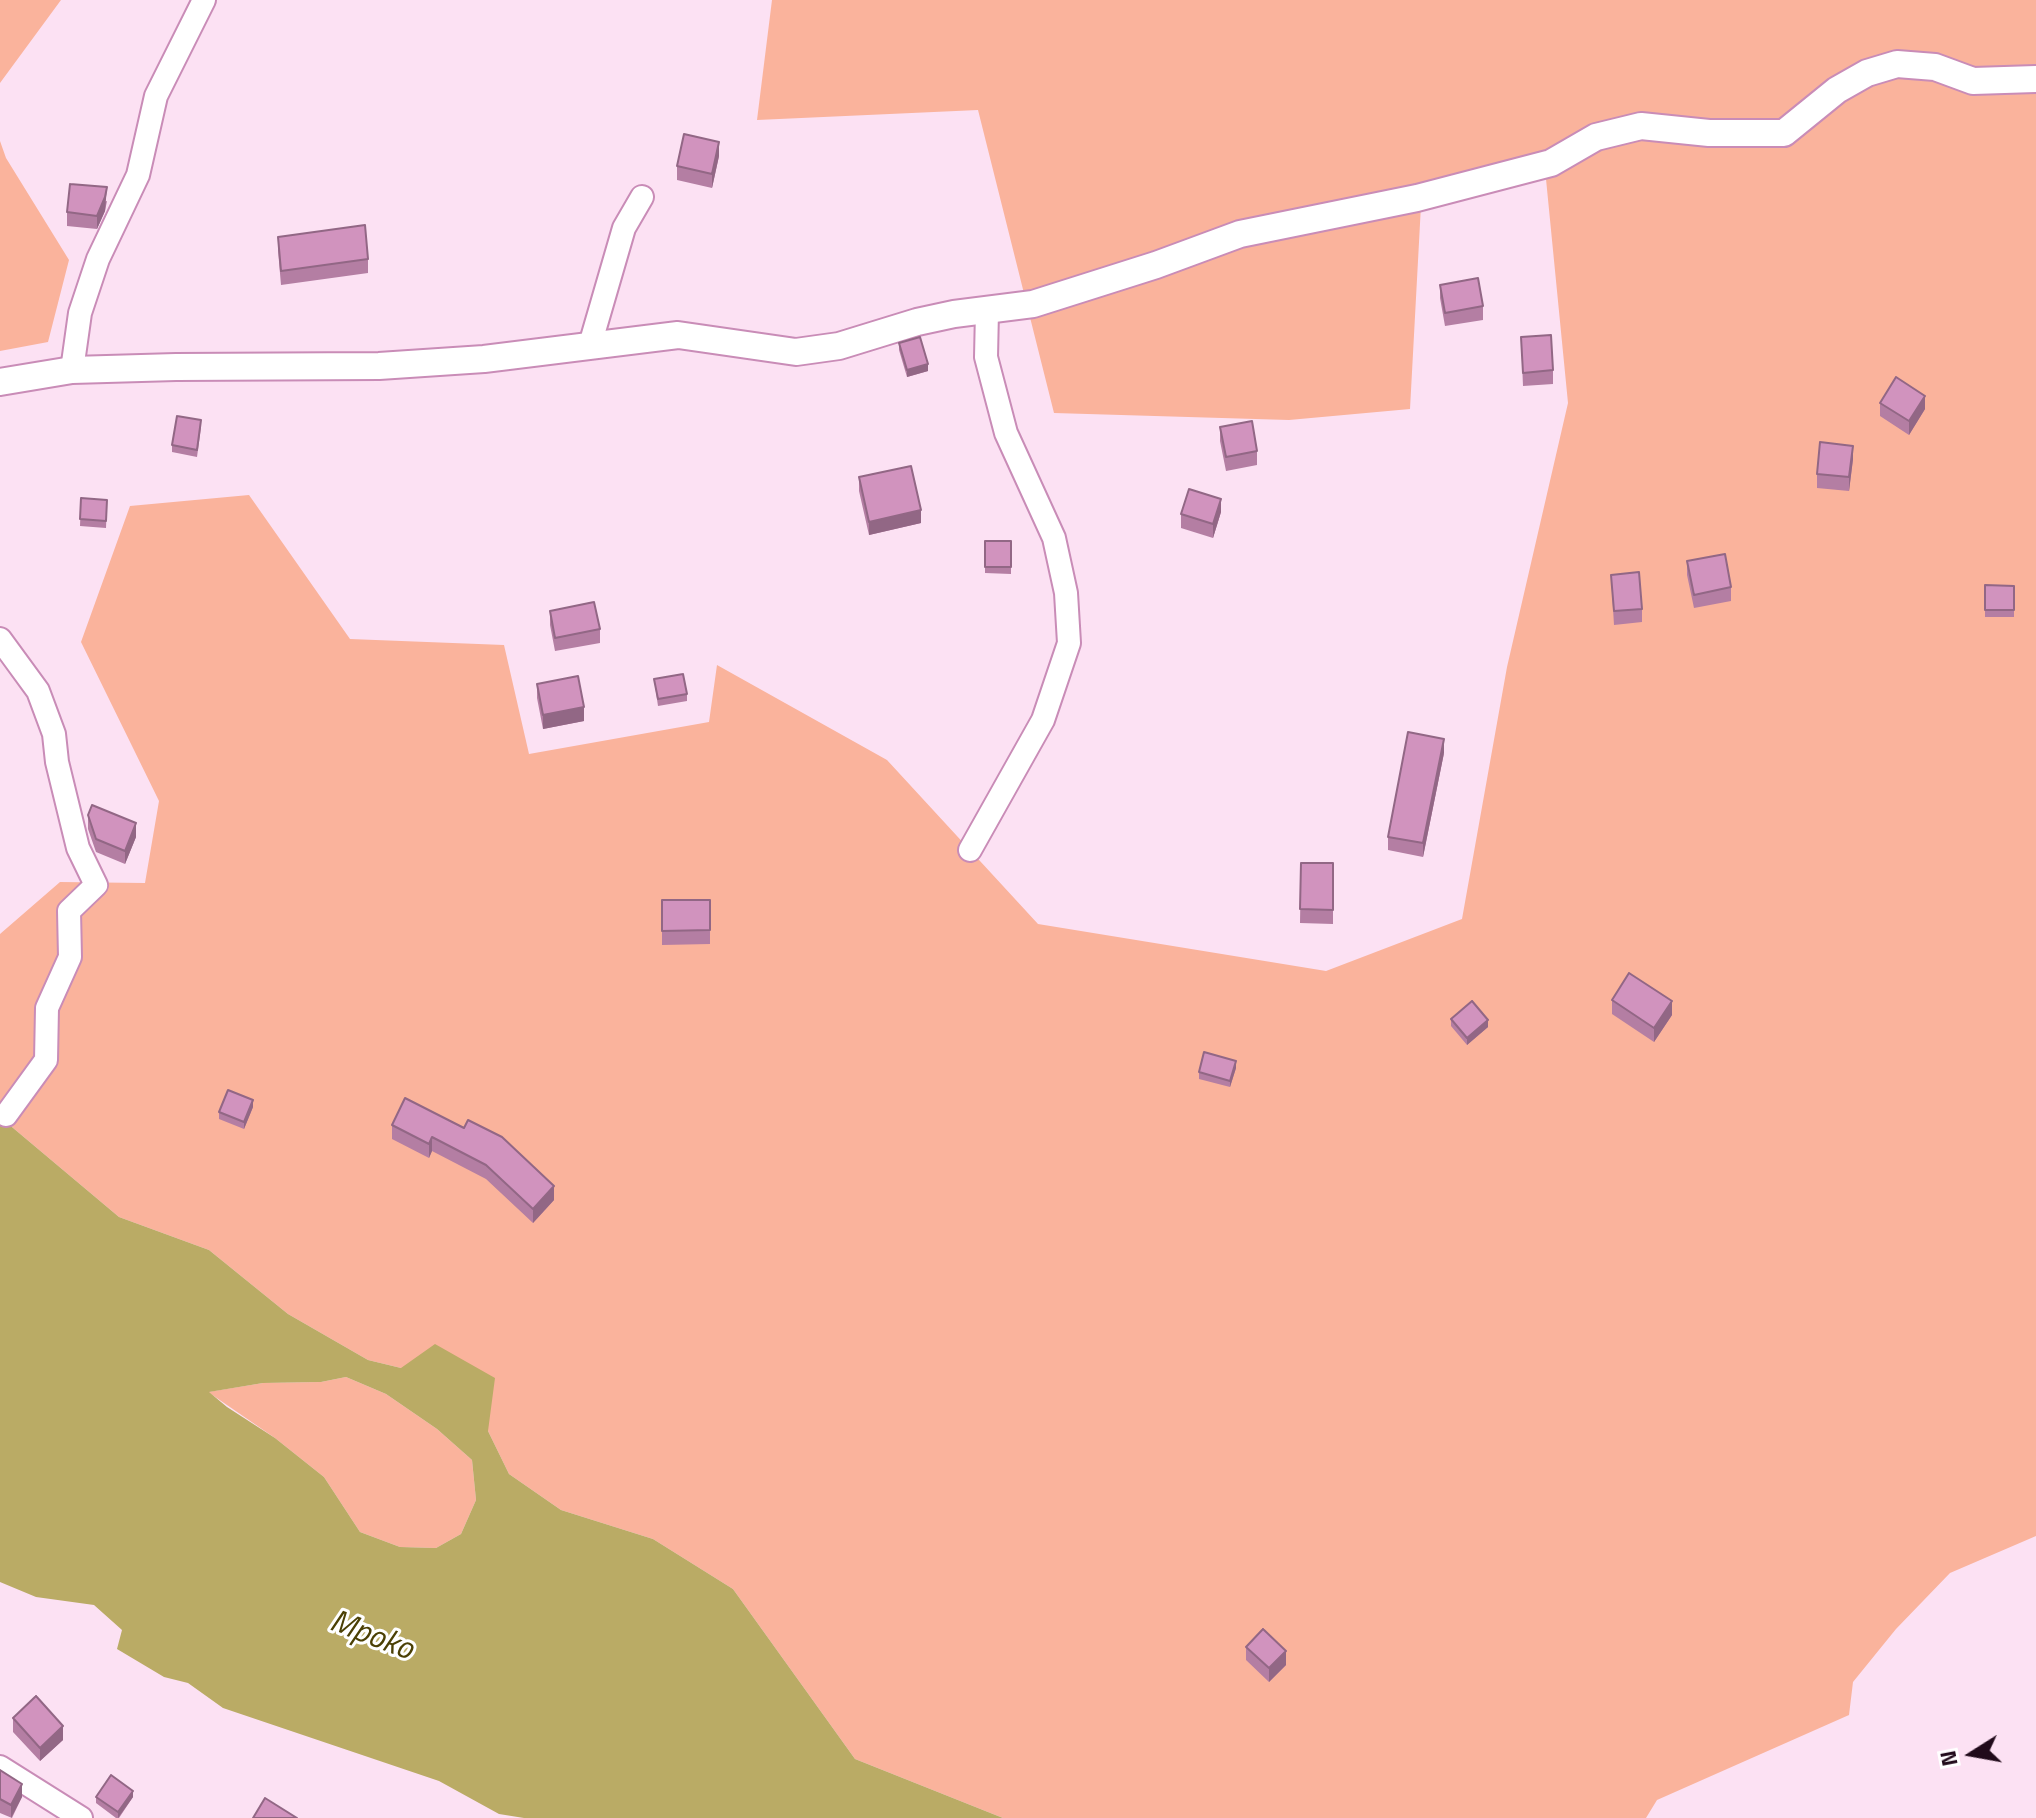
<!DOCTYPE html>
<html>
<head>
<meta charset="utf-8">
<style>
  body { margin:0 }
  #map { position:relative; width:2036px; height:1818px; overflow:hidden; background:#fce1f3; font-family:"Titillium Web",sans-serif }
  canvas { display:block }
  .north { position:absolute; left:1932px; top:1714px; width:80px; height:80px; -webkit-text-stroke:6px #fff; paint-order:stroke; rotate:259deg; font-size:22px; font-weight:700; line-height:32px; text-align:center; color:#200a1a }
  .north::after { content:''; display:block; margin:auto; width:28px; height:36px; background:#200a1a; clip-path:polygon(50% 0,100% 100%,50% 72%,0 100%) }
</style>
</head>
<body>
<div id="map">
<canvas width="2036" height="1818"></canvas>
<div class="north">N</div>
</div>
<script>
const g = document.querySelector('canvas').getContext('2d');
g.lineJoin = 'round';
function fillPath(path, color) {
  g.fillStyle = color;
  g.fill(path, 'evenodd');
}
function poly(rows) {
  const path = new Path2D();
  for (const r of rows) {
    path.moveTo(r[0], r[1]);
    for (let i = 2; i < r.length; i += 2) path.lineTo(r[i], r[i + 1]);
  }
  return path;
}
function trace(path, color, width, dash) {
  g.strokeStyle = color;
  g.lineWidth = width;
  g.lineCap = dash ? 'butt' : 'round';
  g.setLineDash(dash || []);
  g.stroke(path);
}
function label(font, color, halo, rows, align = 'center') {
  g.font = font + ' "Titillium Web",sans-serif';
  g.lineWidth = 6;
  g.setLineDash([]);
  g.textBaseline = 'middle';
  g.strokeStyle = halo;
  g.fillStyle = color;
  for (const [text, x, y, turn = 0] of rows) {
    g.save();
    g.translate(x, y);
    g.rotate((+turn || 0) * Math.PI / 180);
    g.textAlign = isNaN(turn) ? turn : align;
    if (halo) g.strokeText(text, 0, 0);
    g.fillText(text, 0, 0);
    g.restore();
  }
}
fillPath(poly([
  [0,0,61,0,0,83],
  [772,0,2036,0,2036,1536,1950,1573,1896,1629,1853,1682,1849,1715,1657,1800,1646,1818,1003,1818,855,1759,733,1589,653,1539,561,1510,509,1474,488,1431,401,1368,368,1360,288,1314,209,1250,119,1217,0,1117,0,934,60,882,145,883,159,801,81,642,130,506,249,495,350,639,504,645,529,754,709,722,717,665,887,760,1038,924,1326,971,1462,919,1507,667,1568,403,1546,179,1421,205,1410,409,1289,420,1054,413,978,110,757,120],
  [0,141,6,158,69,260,48,342,0,351],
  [346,1377,386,1394,437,1429,472,1460,476,1500,461,1534,436,1548,400,1547,360,1532,324,1477,275,1438,208,1392,263,1383,321,1382]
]), '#fab39c');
fillPath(poly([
  [0,1117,119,1217,209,1250,288,1314,368,1360,401,1368,435,1344,495,1378,488,1431,509,1474,561,1510,653,1539,733,1589,855,1759,1003,1818,524,1818,499,1814,439,1781,223,1708,188,1683,164,1677,117,1649,122,1630,94,1605,36,1597,0,1582],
  [346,1377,386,1394,437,1429,472,1460,476,1500,461,1534,436,1548,400,1547,360,1532,324,1477,275,1438,227,1407,209,1392,263,1383,321,1382]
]), '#baab65');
const minor = poly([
  [590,345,624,228,642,197],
  [72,370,80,313,98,259,138,175,156,96,204,0],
  [0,639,38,691,54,734,57,762,78,848,96,885,69,911,70,957,47,1008,46,1060,6,1115],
  [970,850,1043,720,1069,643,1066,593,1054,538,1006,433,986,357,987,311],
  [0,1767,81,1818]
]);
const tertiary = poly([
  [0,382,72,370,176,367,379,366,484,359,678,335,796,352,839,346,917,322,954,314,1033,304,1156,265,1240,234,1417,198,1551,163,1596,137,1641,126,1709,133,1784,133,1837,90,1867,73,1897,64,1935,67,1973,81,2036,79]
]);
trace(minor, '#c98cb7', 26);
trace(tertiary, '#c98cb7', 30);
trace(minor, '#fff', 22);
trace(tertiary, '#fff', 26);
fillPath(poly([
  [719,156,712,188,677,180,677,166],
  [107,201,105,211,97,229,67,226,67,212],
  [278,237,368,259,368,273,281,285,278,250],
  [1440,285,1483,306,1483,320,1445,326,1440,298],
  [1521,337,1553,370,1553,384,1523,386],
  [899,343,928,371,907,377,899,350],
  [1880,403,1925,409,1909,435,1880,416],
  [201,427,197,457,172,452,172,445],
  [1220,427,1257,451,1257,465,1226,471,1220,441],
  [1853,459,1849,491,1817,488,1817,474],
  [859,477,921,523,869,535,859,491],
  [81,498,107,500,106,528,80,526],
  [1221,512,1213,538,1181,528,1181,514],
  [985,541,1011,541,1011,574,985,573],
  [1687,561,1731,587,1731,601,1694,608,1687,575],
  [1611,575,1642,609,1642,622,1614,625],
  [1985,585,2014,586,2014,617,1985,617],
  [550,611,600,629,600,643,555,651,550,625],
  [654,679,687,694,687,701,658,706],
  [537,684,584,721,543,729,537,698],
  [1444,753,1423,857,1388,850,1388,837],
  [88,815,136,837,125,864,96,852,88,829],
  [1301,863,1333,863,1333,924,1300,923],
  [662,900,710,900,710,944,662,945],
  [1612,1000,1672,1015,1654,1042,1612,1014],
  [1451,1019,1488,1027,1467,1045,1451,1026],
  [1236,1068,1230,1087,1199,1079,1199,1072],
  [405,1098,554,1200,533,1223,486,1179,432,1151,429,1158,392,1139,392,1125],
  [253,1107,244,1129,219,1119,219,1112],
  [1246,1647,1286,1665,1269,1682,1246,1660],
  [13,1718,63,1740,40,1761,13,1732],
  [0,1770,22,1797,12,1818,0,1813],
  [96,1797,133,1797,119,1818,116,1818,96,1803]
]), '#b47ea3');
fillPath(poly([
  [719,142,719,156,712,188,712,174],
  [107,187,105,211,97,229,97,216],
  [928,364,928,371,907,377,907,370],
  [1925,396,1925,409,1909,435,1909,421],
  [1853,446,1853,459,1849,491,1849,477],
  [1221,499,1221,512,1213,538,1213,524],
  [921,510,921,523,869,535,869,522],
  [584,707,584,721,543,729,543,715],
  [1444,739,1444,753,1423,857,1423,843],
  [136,823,136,837,125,864,125,851],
  [1672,1001,1672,1015,1654,1042,1654,1028],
  [1488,1020,1488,1027,1467,1045,1467,1038],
  [1236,1061,1236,1068,1230,1087,1230,1081],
  [253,1100,253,1107,244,1129,244,1122],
  [432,1137,432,1151,429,1158,429,1144],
  [554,1186,554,1200,533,1223,533,1209],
  [1286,1651,1286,1665,1269,1682,1269,1668],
  [63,1726,63,1740,40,1761,40,1748],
  [22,1784,22,1797,11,1818,11,1805],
  [133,1791,133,1797,118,1818,118,1812]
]), '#926785');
const building = poly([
  [684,134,719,142,712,174,677,166,684,134],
  [70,184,107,187,105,197,97,216,67,212,70,184],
  [365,225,368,259,281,271,278,237,365,225],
  [1478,278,1483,306,1445,313,1440,285,1478,278],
  [1551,335,1553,370,1523,373,1521,337,1551,335],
  [920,337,928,364,907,370,899,343,920,337],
  [1896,377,1925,396,1909,421,1880,403,1896,377],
  [177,416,201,420,197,450,172,445,177,416],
  [1252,421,1257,451,1226,457,1220,427,1252,421],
  [1820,442,1853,446,1849,477,1817,474,1820,442],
  [911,466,921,510,869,522,859,477,911,466],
  [1189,489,1221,499,1213,524,1181,514,1189,489],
  [81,498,107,500,106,521,80,519,81,498],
  [985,541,1011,541,1011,567,985,567,985,541],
  [1725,554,1731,587,1694,595,1687,561,1725,554],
  [1639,572,1642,609,1614,611,1611,575,1639,572],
  [1985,585,2014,586,2014,610,1985,610,1985,585],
  [594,602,600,629,555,638,550,611,594,602],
  [683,674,687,694,658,699,654,679,683,674],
  [578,676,584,707,543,715,537,684,578,676],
  [1408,732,1444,739,1423,843,1388,837,1408,732],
  [92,805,136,823,125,851,96,839,88,815,92,805],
  [1301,863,1333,863,1333,910,1300,909,1301,863],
  [662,900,710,900,710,930,662,931,662,900],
  [1629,973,1672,1001,1654,1028,1612,1000,1629,973],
  [1472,1001,1488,1020,1467,1038,1451,1019,1472,1001],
  [1204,1052,1236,1061,1230,1081,1199,1072,1204,1052],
  [228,1090,253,1100,244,1122,219,1112,228,1090],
  [405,1098,464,1128,468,1120,502,1137,554,1186,533,1209,486,1165,432,1137,429,1144,392,1125,405,1098],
  [1263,1629,1286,1651,1269,1668,1246,1647,1263,1629],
  [36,1696,63,1726,40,1748,13,1718,36,1696],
  [0,1770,22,1784,11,1805,0,1799,0,1770],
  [111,1775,133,1791,118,1812,96,1797,111,1775],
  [265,1798,297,1818,253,1818,265,1798]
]);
fillPath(building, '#d193be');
trace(building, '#926785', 2);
label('italic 32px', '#4b4005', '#fff', [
  ["Mpoko",371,1637,21]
]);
</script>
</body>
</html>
